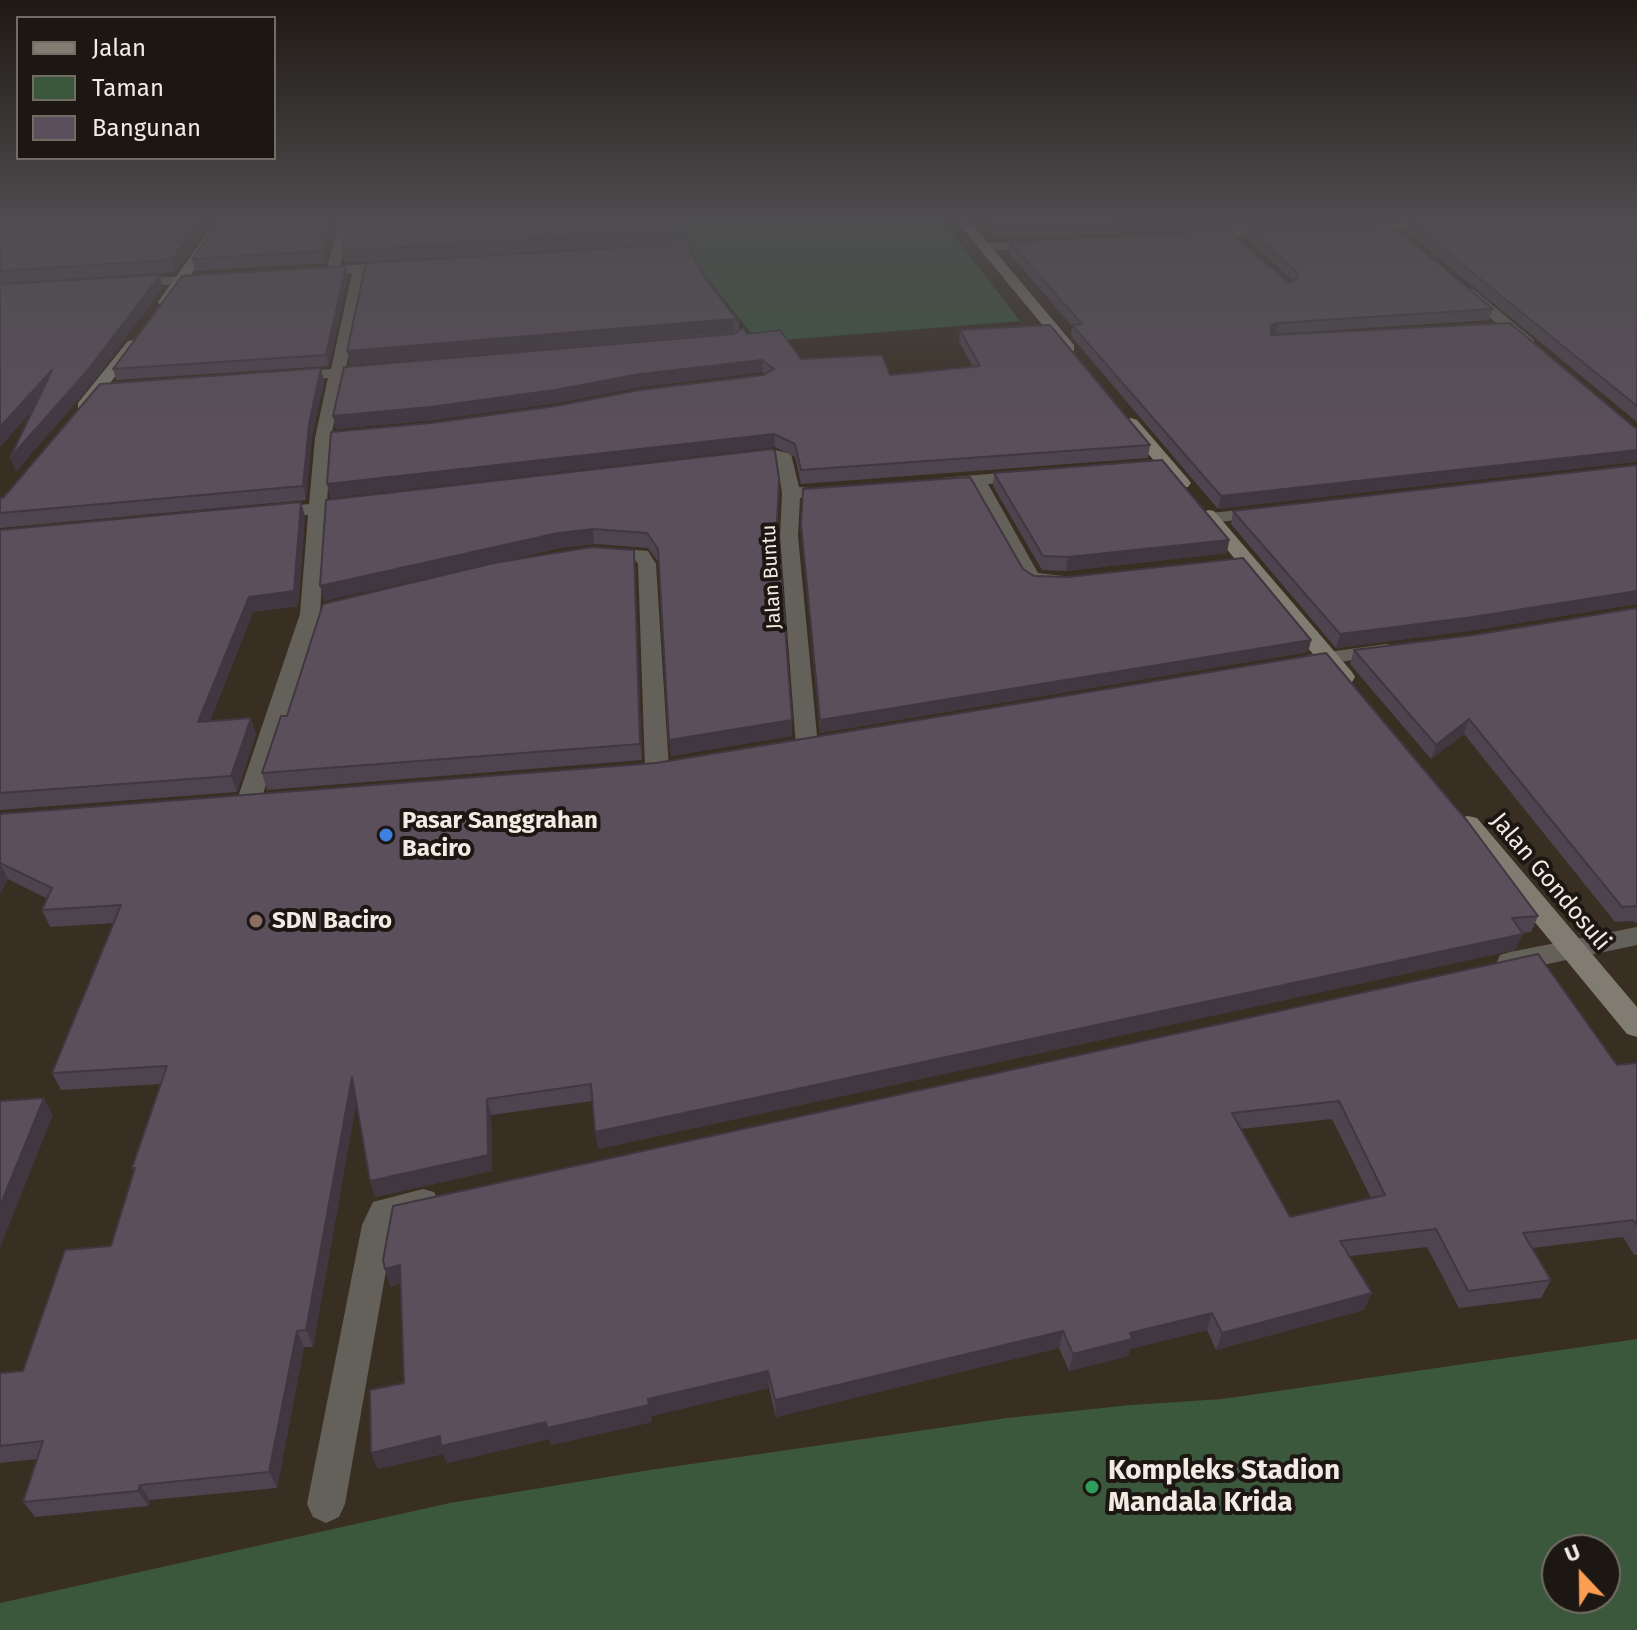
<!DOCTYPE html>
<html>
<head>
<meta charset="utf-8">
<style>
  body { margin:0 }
  #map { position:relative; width:1637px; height:1630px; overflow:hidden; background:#392e22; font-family:"Fira Sans",sans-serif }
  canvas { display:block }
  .legend { position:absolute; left:16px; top:16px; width:260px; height:144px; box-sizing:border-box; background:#1c1712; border:2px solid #726c66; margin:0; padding:10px 14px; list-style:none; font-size:24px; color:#f2ebe3 }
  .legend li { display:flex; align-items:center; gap:16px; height:40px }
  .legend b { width:40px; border:2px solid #726c66 }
  .north { position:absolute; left:1541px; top:1534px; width:80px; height:80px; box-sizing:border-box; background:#1c1712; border:2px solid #726c66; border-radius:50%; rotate:338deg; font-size:22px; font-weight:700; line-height:32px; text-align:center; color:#f2ebe3 }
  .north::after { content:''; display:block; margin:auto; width:28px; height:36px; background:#fb9e51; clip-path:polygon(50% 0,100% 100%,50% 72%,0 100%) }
</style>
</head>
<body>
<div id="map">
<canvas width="1637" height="1630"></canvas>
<ul class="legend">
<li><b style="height:10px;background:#807c71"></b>Jalan</li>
<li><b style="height:22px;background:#3b573c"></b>Taman</li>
<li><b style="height:22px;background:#5b4f5c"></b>Bangunan</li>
</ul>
<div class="north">U</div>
</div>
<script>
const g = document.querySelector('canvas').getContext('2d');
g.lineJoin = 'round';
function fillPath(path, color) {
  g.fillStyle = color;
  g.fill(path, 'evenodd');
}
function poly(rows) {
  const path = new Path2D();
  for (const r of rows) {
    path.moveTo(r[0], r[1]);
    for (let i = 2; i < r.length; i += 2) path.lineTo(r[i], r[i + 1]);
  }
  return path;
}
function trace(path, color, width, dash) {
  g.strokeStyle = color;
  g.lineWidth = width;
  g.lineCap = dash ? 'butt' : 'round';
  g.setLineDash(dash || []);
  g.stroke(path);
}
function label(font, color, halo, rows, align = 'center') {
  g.font = font + ' "Fira Sans",sans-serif';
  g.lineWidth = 8;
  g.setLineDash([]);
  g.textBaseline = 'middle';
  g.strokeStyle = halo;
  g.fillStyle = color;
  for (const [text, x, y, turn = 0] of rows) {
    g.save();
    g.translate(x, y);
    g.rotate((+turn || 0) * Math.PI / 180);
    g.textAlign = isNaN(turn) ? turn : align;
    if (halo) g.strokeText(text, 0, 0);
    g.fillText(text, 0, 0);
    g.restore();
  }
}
fillPath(poly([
  [687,218,940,218,1020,321,758,342,661,220],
  [1637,1339,1637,1630,0,1630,0,1603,450,1503,643,1471,1007,1418,1131,1405,1222,1399],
  [1557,1550,1605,1550,1605,1598,1557,1598]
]), '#3b573c');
fillPath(poly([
  [340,218,352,218,340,266,397,262,404,266,397,270,366,272,346,367,373,365,381,370,373,375,344,377,332,432,361,429,369,434,361,439,331,442,327,502,358,500,367,505,358,510,326,513,320,614,261,800,257,805,249,808,241,805,237,800,300,614,308,515,271,518,262,513,271,508,309,504,315,438,328,378,290,381,282,376,290,371,331,369,352,273,314,276,307,272,327,267,340,218],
  [1435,218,1482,218,1476,222,1376,232,1370,228,1376,224,1435,218],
  [1281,227,1285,228,1285,234,1202,239,1196,235,1202,231,1281,227],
  [1041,240,1047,244,1045,247,984,251,978,247,984,243,1041,240],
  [205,275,212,279,210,282,130,287,123,283,130,279,205,275],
  [1463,289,1473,289,1534,340,1534,346,1524,346,1463,295,1463,289],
  [775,450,791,454,799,487,810,488,813,492,810,496,800,498,798,536,818,746,815,751,807,753,799,751,796,746,780,536,782,493,777,461,744,463,736,458,744,453,775,450],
  [1024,471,1033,476,1030,480,988,484,1038,573,1064,576,1067,580,1064,584,1041,587,1024,581,971,486,941,488,932,483,941,478,1024,471],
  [1265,507,1271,508,1274,512,1271,516,1211,523,1202,518,1211,513,1265,507],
  [601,547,648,551,656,564,669,769,665,774,657,776,649,774,645,769,638,564,635,560,594,557,592,553,594,549,601,547],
  [1386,644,1393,646,1396,650,1393,654,1307,667,1297,661,1307,655,1386,644],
  [1637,927,1637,945,1510,972,1500,969,1497,962,1500,955,1510,952,1637,927],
  [423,1189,434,1192,439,1202,434,1212,394,1225,345,1504,339,1517,326,1523,313,1517,307,1504,362,1225,373,1202,423,1189]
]), '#64615a');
fillPath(poly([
  [218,218,230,218,170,305,160,305,158,302,218,218],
  [954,218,967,218,1074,345,1074,351,1064,351,954,218],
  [133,340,140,344,90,409,78,409,78,403,128,341,133,340],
  [1131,418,1137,420,1188,479,1191,483,1188,487,1176,487,1125,426,1125,420,1131,418],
  [1208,510,1214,511,1352,672,1355,677,1352,682,1336,682,1202,519,1199,515,1208,510],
  [1468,816,1477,818,1637,1007,1637,1037,1627,1034,1459,830,1456,824,1459,818,1468,816]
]), '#807c71');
fillPath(poly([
  [0,218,215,218,174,272,0,284],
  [221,218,339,218,325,263,195,271,192,259],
  [675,218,705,278,739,322,739,331,801,359,890,375,973,367,959,342,960,330,1150,445,1148,458,801,484,795,457,775,447,330,498,431,423,556,406,763,375,765,374,763,372,641,387,557,403,433,420,336,429,333,416,736,333,350,365,347,351,668,244,345,263,342,251],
  [978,218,1407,218,1376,222,997,239],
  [1637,218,1637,422,1407,232,1410,222,1554,221],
  [1250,231,1493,309,1489,320,1276,334,1634,427,1218,509,1071,336,1072,326,1009,253,1010,242,1289,283,1293,281,1249,241],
  [348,276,329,366,116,380,113,369],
  [324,381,312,437,306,500,0,528,0,498],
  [1637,465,1637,604,1469,631,1336,648,1231,524,1233,511],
  [994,473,1229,540,1227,553,1066,571,1042,570,993,486],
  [779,493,777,529,792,736,671,756,659,563,648,548,594,544,560,548,495,563,635,565,642,760,267,790,262,773,287,716,492,563,324,601,326,500],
  [305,516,298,606,253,612,210,721,256,734,237,792,0,810,0,530],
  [801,524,1023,569,1034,576,1311,640,1308,652,820,733],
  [1637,608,1637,923,1633,921,1615,922,1464,734,1431,759,1350,664,1354,650,1474,635],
  [0,814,1538,916,1531,932,1522,933,1515,950,598,1149,592,1101,491,1115,492,1171,375,1197,356,1101,313,1347,304,1347,277,1488,150,1500,148,1506,35,1517,23,1502,37,1459,0,1463,0,1373,23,1371,111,1246,134,1173,132,1168,161,1084,61,1090,52,1073,114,923,50,927,42,910,48,899,8,879,0,894],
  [1637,1064,1637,1255,1634,1255,1623,1237,1532,1248,1551,1280,1541,1298,1459,1308,1427,1247,1350,1256,1364,1310,1216,1350,1207,1330,1130,1349,1128,1356,1069,1371,1059,1348,776,1417,769,1388,651,1416,652,1422,551,1445,550,1439,447,1463,443,1454,378,1469,371,1453,404,1383,401,1283,390,1287,393,1206,1617,1065],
  [1332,1119,1371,1198,1290,1217,1241,1129]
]), '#4e444f');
fillPath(poly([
  [204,218,215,218,174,272,171,260],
  [333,218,339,218,325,263,322,251],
  [1377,218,1407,218,1376,222],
  [346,266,348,276,329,366,326,355],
  [160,275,163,287,92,384,16,472,10,458],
  [733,319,734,332,350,365,347,351],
  [1278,323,1276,334,1269,336,1271,325],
  [762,360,763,372,641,387,557,403,433,420,336,429,333,416,640,374],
  [321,368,324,381,312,437,306,500,303,486,309,424],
  [52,370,57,383,0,447,0,427],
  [774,434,775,447,330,498,327,484],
  [1637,450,1637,462,1218,509,1221,496],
  [301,502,305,516,298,606,253,612,204,737,198,722,249,597],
  [593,529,594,544,560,548,324,601,320,586,558,533],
  [1229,540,1227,553,1066,571,1068,557],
  [634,550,635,565,642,760,640,744],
  [1637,591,1637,604,1469,631,1336,648,1340,634],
  [1311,640,1308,652,820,733,820,720],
  [251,718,256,734,237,792,231,776],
  [1469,719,1464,734,1431,759,1436,745],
  [792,720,792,736,671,756,669,740],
  [0,863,8,879,0,894],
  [1523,934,1515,950,598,1149,595,1132],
  [352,1077,358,1094,313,1347,306,1330],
  [44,1098,53,1115,0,1248,0,1206],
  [487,1099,491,1115,492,1171,375,1197,370,1181],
  [400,1265,406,1282,390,1287,385,1269],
  [1372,1293,1364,1310,1216,1350,1222,1333],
  [1212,1313,1207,1330,1130,1349,1128,1356,1069,1371,1073,1354,1130,1333],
  [297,1331,304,1347,277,1488,269,1472],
  [1063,1331,1059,1348,776,1417,775,1400],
  [768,1371,769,1388,651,1416,652,1422,551,1445,550,1439,447,1463,443,1454,378,1469,371,1453,440,1436,546,1422],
  [140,1485,150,1500,148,1506,138,1491]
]), '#403740');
const building = poly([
  [0,218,204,218,171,260,0,271,0,218],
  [221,218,333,218,322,251,192,259,221,218],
  [350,218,675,218,705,278,739,322,733,319,347,351,366,263,666,245,675,237,666,231,342,251,350,218],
  [989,218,1236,218,998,229,989,218],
  [1444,218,1537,218,1554,221,1637,218,1637,406,1410,222,1444,218],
  [1384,226,1404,235,1493,309,1278,323,1271,325,1271,335,1510,323,1634,427,1637,428,1637,450,1221,496,1072,325,1082,324,1010,242,1228,231,1289,283,1299,277,1297,272,1250,231,1384,226],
  [346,266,326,355,113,369,182,276,346,266],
  [160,275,87,371,10,458,52,370,0,427,0,284,160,275],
  [1050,325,1150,445,801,470,795,444,774,434,327,484,331,432,431,423,556,406,640,390,763,375,774,369,762,360,640,374,555,390,430,407,333,416,344,367,734,334,743,328,747,334,780,330,801,359,882,355,890,375,980,366,960,330,1050,325],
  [321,368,309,424,303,486,0,513,0,498,3,498,100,384,321,368],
  [772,449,775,451,779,479,777,521,792,720,669,740,658,549,647,533,593,529,558,533,320,586,326,500,772,449],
  [1162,460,1229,540,1068,557,1043,556,994,473,1162,460],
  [1637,465,1637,591,1473,617,1340,634,1233,511,1637,465],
  [970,477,1023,569,1034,576,1068,577,1243,558,1311,640,820,720,801,524,803,489,970,477],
  [301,502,294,591,249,597,198,722,251,718,231,776,0,793,0,530,301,502],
  [592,547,634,550,640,744,262,773,281,716,287,716,323,604,494,563,592,547],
  [1637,608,1637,906,1622,907,1469,719,1436,745,1354,650,1474,635,1637,608],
  [1326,653,1468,822,1538,916,1512,918,1523,934,595,1132,591,1084,487,1099,488,1155,370,1181,352,1077,306,1330,297,1331,269,1472,140,1485,138,1491,23,1502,43,1441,0,1446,0,1373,23,1371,65,1250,111,1246,135,1168,132,1168,167,1066,52,1073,121,905,42,910,52,888,0,863,0,814,656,763,1326,653],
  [1538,954,1617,1065,1636,1063,1637,1064,1637,1225,1633,1220,1523,1233,1551,1280,1468,1291,1436,1229,1340,1241,1372,1293,1222,1333,1212,1313,1130,1333,1132,1339,1073,1354,1063,1331,775,1400,768,1371,648,1399,649,1405,547,1428,546,1422,441,1446,440,1436,371,1453,370,1390,404,1383,400,1265,385,1269,383,1260,393,1206,1538,954],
  [1339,1101,1385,1195,1290,1217,1232,1113,1339,1101],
  [44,1098,0,1206,0,1101,44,1098]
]);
fillPath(building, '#5b4f5c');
trace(building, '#403740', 2);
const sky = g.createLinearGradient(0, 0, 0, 447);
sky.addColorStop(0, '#1f1913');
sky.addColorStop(0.49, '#4e4c4f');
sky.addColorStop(1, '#4e4c4f00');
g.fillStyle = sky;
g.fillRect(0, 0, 1637, 447);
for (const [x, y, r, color] of [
  [386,835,8,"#3f7fe0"],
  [256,921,8,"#8d6e63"],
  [1092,1487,8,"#2e9e5b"]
]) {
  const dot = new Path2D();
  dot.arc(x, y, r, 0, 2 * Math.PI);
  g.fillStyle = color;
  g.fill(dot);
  trace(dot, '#1c1712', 3);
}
label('20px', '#f2ebe3', '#1c1712', [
  ["Jalan Buntu",772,577,-93]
]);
label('bold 24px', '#f2ebe3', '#1c1712', [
  ["Pasar Sanggrahan",402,821],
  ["Baciro",402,849],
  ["SDN Baciro",272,921]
], 'left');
label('24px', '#f2ebe3', '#1c1712', [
  ["Jalan Gondosuli",1550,882,50]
]);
label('bold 28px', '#f2ebe3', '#1c1712', [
  ["Kompleks Stadion",1108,1471],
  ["Mandala Krida",1108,1503]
], 'left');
</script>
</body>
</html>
